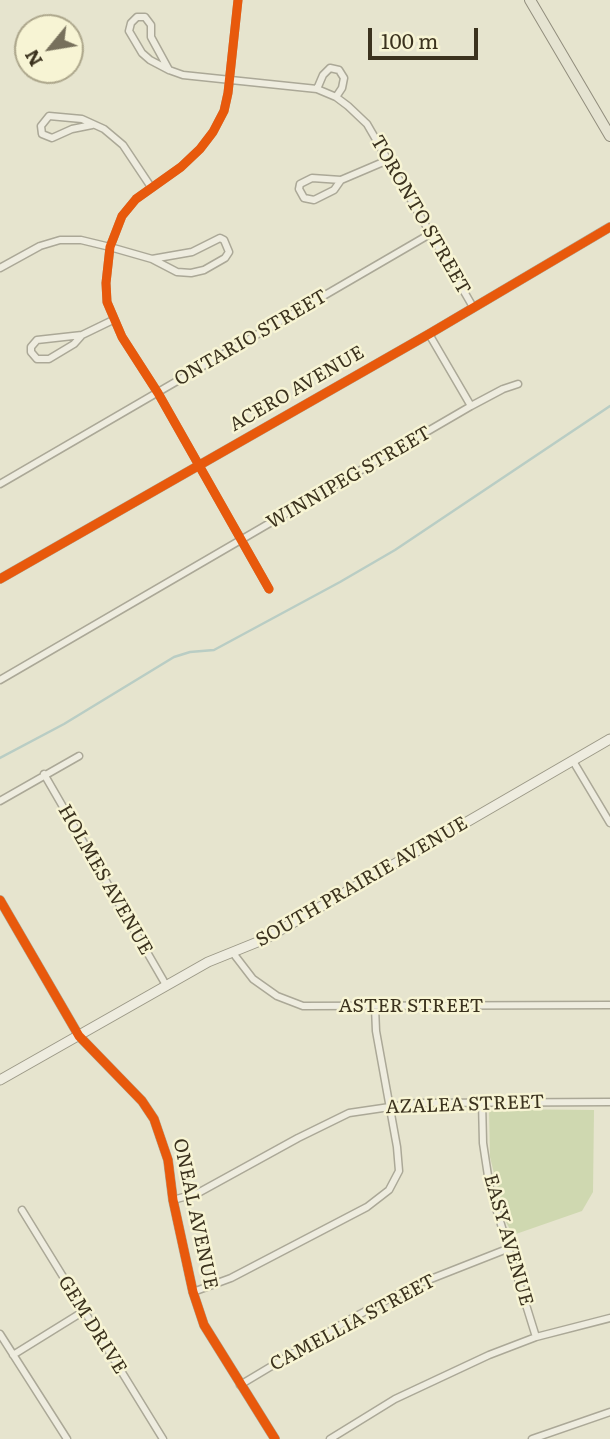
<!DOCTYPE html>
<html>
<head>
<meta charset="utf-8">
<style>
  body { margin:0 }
  #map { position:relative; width:610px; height:1439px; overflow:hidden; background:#e6e4ce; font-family:Literata,serif }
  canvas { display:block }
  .north { position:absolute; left:14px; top:14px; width:70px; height:70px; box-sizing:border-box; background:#f7f4d4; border:2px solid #aca68b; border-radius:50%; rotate:240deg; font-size:19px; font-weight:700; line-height:28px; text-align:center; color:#3b321e }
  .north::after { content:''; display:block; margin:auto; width:24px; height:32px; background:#77705c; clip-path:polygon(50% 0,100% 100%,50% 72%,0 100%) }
  .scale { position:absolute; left:368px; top:28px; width:110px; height:32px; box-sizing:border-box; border:4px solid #3b321e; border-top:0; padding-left:9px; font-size:21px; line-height:24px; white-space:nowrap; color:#3b321e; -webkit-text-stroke:5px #f7f4d4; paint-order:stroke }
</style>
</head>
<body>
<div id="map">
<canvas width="610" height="1439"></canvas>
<div class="north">N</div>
<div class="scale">100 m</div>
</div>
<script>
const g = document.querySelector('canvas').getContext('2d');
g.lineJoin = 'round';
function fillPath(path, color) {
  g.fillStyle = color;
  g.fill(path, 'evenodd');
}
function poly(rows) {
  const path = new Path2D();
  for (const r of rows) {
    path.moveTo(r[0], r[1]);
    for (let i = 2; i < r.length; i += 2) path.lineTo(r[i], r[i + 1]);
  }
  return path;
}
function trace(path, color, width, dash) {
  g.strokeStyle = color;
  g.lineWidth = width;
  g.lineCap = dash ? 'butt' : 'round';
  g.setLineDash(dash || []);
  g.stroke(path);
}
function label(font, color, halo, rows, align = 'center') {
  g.font = font + ' Literata,serif';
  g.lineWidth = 5;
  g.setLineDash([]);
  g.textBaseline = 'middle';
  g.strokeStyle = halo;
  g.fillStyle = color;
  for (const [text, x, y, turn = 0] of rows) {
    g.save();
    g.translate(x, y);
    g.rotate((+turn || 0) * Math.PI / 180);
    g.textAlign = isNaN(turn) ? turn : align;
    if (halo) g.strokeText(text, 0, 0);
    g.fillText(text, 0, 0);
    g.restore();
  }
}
fillPath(poly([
  [489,1109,594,1110,593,1192,582,1211,513,1235,506,1222,490,1157]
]), '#cfd8b0');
trace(poly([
  [0,758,64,724,174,657,190,652,214,650,340,582,395,550,610,406]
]), '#b9cdc4', 2.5);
const minor = poly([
  [238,0,228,93,224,111,213,132,200,149,181,167,136,199,122,216,110,247,106,283,107,302,122,337,158,393,269,589],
  [169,70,151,37,151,25,145,17,137,17,131,23,129,31,142,53,150,60,169,70,183,75,317,89,336,97,348,106,367,124,473,307],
  [317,89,323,75,330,68,339,70,344,78,342,88,336,97],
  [92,125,72,129,52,138,42,134,41,126,49,116,82,119,104,129,123,145,151,187],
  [341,180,312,178,300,184,299,189,304,198,314,200,334,190,341,180,388,160],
  [0,268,40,246,60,240,81,240,110,247,152,259,177,272,191,273,204,270,225,258,229,252,224,240,220,238,192,252,152,259],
  [429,334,471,406],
  [82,335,37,340,31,347,31,352,37,359,49,359,74,344,82,335,113,320],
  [0,484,430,234],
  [0,680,471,406,503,389,518,384],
  [573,761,610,823],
  [44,774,166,985],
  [0,801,79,756],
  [233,953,253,979,277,996,303,1006,610,1005],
  [482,1101,483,1143,490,1189,536,1337],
  [173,1200,198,1193,298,1138,349,1113,417,1103,610,1102],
  [22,1210,163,1439],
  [193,1292,231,1278,367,1207,389,1190,399,1171,397,1147,376,1031,375,1007],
  [0,1334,67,1439],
  [13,1355,84,1311],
  [240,1385,347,1321,413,1286,507,1249],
  [330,1439,395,1399,489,1355,536,1337,610,1318],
  [532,1439,610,1412]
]);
const tertiary = poly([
  [0,579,429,334,610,227],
  [0,900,79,1036,142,1101,154,1119,168,1160,173,1200,193,1292,204,1325,275,1439]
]);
const secondary = poly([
  [0,1080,208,962,265,939,610,739]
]);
const primary = poly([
  [530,0,610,136]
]);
trace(minor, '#aba897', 9);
trace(tertiary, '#aba897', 10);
trace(secondary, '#9b9886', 11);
trace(primary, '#918d7d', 12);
trace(minor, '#eeecdf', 6);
trace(tertiary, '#eeecdf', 8);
trace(secondary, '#eeecdf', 9);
trace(primary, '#e5e3d1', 10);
trace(poly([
  [238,0,228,93,224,111,213,132,200,149,181,167,136,199,122,216,110,247,106,283,107,302,122,337,158,393,269,589],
  [0,579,429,334,610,227],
  [0,900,79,1036,142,1101,154,1119,168,1160,173,1200,193,1292,204,1325,275,1439]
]), '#e8590c', 9);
label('19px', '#3b321e', '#f7f4d4', [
  ["TORONTO STREET",420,215,60],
  ["ONTARIO STREET",251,338,-30],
  ["ACERO AVENUE",297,389,-30],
  ["WINNIPEG STREET",349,478,-30],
  ["HOLMES AVENUE",105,880,60],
  ["SOUTH PRAIRIE AVENUE",362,882,-30],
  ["ASTER STREET",411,1006],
  ["AZALEA STREET",465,1105,-2],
  ["ONEAL AVENUE",195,1214,78],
  ["EASY AVENUE",508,1240,74],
  ["CAMELLIA STREET",353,1323,-28],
  ["GEM DRIVE",92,1325,58]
]);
</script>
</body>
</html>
